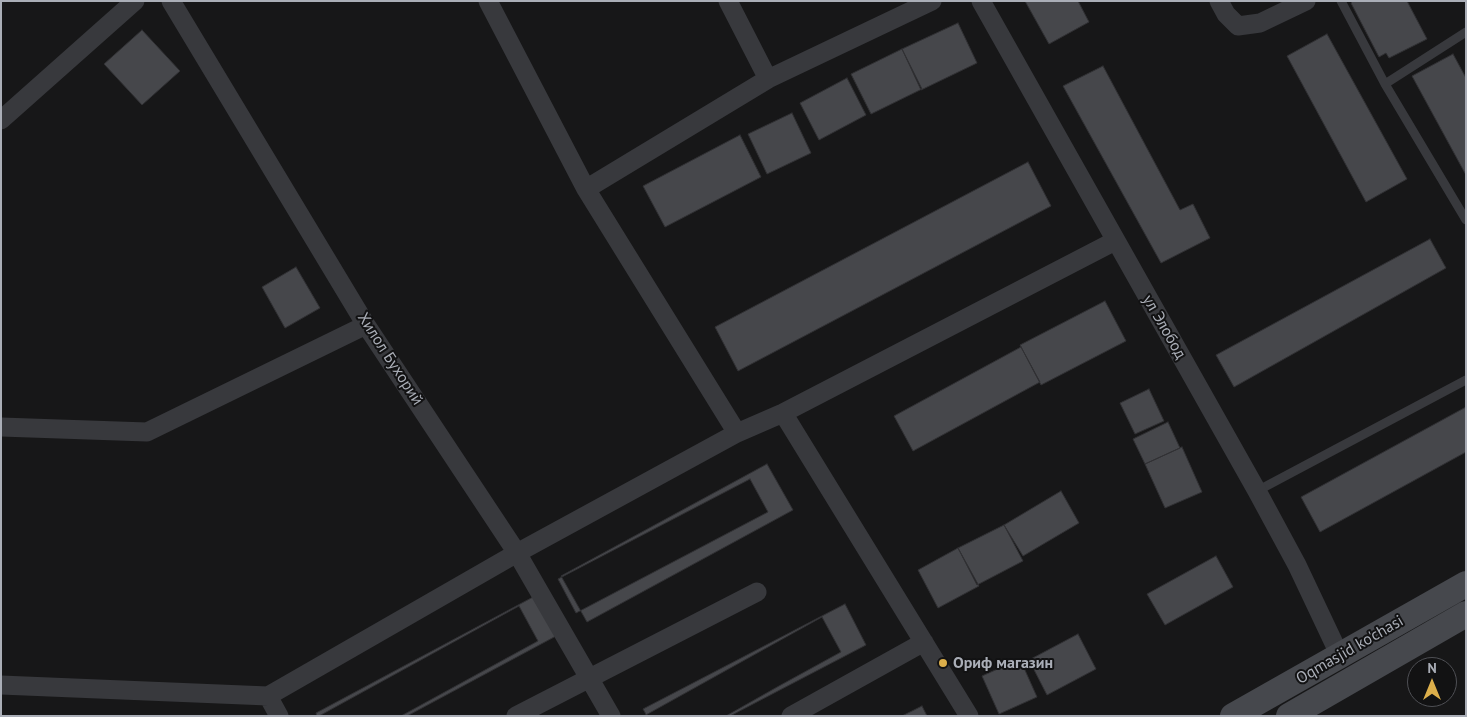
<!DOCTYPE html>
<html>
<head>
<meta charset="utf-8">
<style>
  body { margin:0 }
  #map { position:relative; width:1467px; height:717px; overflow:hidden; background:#171718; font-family:"PT Sans",sans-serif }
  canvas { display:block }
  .frame { position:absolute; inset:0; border:2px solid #aaaeb7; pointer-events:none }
  .north { position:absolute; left:1407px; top:657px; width:50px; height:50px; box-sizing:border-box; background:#121213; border:1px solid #4f5055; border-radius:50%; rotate:0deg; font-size:14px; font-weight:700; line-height:20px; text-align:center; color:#aaaeb7 }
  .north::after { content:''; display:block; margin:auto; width:18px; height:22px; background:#dcaf4b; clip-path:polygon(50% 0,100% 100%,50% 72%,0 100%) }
</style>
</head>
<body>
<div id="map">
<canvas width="1467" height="717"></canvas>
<div class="frame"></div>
<div class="north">N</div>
</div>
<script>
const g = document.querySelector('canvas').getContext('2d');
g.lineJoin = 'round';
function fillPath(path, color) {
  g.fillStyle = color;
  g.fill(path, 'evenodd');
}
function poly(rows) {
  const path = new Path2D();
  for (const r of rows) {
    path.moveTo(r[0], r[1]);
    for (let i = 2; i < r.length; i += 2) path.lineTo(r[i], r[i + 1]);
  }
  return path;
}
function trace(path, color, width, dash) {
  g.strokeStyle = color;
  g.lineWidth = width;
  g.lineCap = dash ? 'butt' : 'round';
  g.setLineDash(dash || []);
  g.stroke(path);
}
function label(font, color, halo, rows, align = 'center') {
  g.font = font + ' "PT Sans",sans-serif';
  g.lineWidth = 4;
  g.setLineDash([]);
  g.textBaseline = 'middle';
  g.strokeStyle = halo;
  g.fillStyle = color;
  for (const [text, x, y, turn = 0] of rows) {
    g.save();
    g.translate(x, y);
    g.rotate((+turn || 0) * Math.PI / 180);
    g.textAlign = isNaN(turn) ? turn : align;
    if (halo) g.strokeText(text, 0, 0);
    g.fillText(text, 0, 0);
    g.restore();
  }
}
const building = poly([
  [1025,1,1078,1,1089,22,1049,44,1025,1],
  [1353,1,1407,1,1427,39,1389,58,1386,53,1379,57,1351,3,1353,1],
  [958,23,977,63,921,90,902,49,958,23],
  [142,30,180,71,142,105,104,64,142,30],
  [1327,34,1407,179,1366,202,1287,56,1327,34],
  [902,49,922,89,871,114,851,74,902,49],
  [1453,54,1466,78,1466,175,1412,76,1453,54],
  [1103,66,1180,210,1193,204,1210,238,1161,263,1063,86,1103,66],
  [847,78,866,115,819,140,800,103,847,78],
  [792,113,811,153,767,174,748,134,792,113],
  [740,135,761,177,665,227,643,186,740,135],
  [1028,162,1051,206,738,371,715,327,1028,162],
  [1430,239,1446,268,1234,387,1216,355,1430,239],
  [296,267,320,308,285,328,262,287,296,267],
  [1105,301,1126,341,1041,385,1020,345,1105,301],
  [1021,347,1040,382,913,451,894,416,1021,347],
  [1149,389,1164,421,1135,434,1120,403,1149,389],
  [1466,407,1466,452,1320,532,1301,497,1466,407],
  [1168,422,1180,448,1145,464,1133,439,1168,422],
  [1182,447,1202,492,1165,508,1145,464,1182,447],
  [767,464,793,510,587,622,561,576,767,464],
  [750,479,768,512,576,613,558,579,750,479],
  [1061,491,1079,523,1023,556,1004,525,1061,491],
  [1004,525,1023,561,977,585,958,548,1004,525],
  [958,548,979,586,938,608,918,570,958,548],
  [1216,556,1233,587,1165,625,1147,594,1216,556],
  [535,596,556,636,407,716,317,716,316,713,535,596],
  [845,604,866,645,730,716,647,716,643,709,845,604],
  [519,606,538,641,401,716,319,716,519,606],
  [822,617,841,652,779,686,726,716,644,716,822,617],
  [1078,634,1096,669,1047,695,1029,660,1078,634],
  [1020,659,1037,697,999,714,982,676,1020,659],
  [922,706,927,716,902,716,922,706]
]);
fillPath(building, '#46474b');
trace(building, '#313134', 1);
trace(poly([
  [1341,1,1385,84,1466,220],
  [1385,84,1466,32],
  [1257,491,1466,380]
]), '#38393d', 9);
trace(poly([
  [171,1,366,325,517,553,611,716],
  [488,1,586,189,737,433],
  [728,1,768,79],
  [981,1,1257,491,1297,565,1340,656],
  [1219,1,1226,14,1238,26,1260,23,1306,1],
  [1,120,135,1],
  [586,189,768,79,932,1],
  [783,413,969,716],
  [1,427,147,432,366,325],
  [1,685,268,696,517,553,737,433,783,413,1115,241],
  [268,696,279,716],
  [516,716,757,592],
  [791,716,924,642]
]), '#38393d', 19);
trace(poly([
  [1233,716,1466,584],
  [1289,716,1466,614]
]), '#46484d', 26);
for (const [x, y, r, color] of [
  [943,663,5,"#dcaf4b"]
]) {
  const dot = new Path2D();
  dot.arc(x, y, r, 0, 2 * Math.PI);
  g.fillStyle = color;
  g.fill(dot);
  trace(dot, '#121213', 2);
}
label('16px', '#aaaeb7', '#121213', [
  ["ул Элобод",1164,327,60],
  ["Хилол Бухорий",390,359,57],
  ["Oqmasjid ko'chasi",1350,650,-30]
]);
label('bold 16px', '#aaaeb7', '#121213', [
  ["Ориф магазин",953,663]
], 'left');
</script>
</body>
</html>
